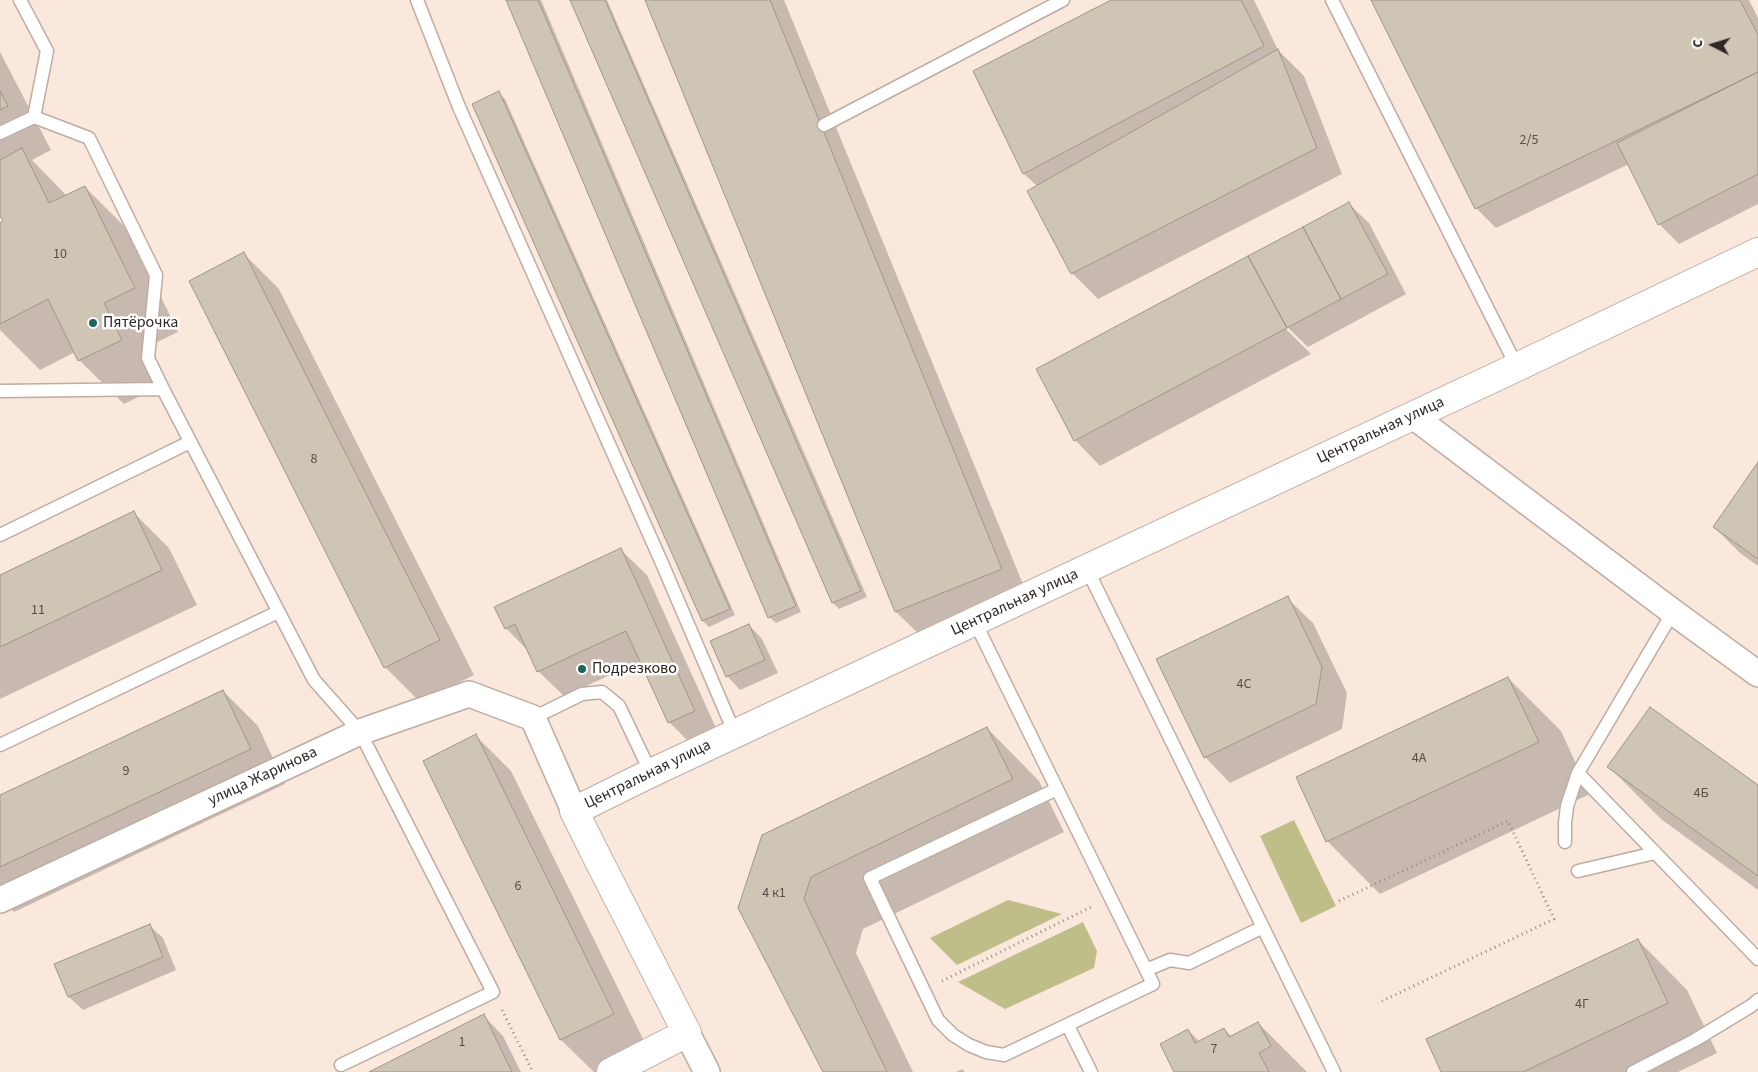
<!DOCTYPE html>
<html>
<head>
<meta charset="utf-8">
<style>
  body { margin:0 }
  #map { position:relative; width:1758px; height:1072px; overflow:hidden; background:#fbe8dd; font-family:"Source Sans 3",sans-serif }
  canvas { display:block }
  .north { position:absolute; left:1688px; top:20px; width:50px; height:50px; -webkit-text-stroke:4px #fff; paint-order:stroke; rotate:275deg; font-size:14px; font-weight:700; line-height:20px; text-align:center; color:#2f2824 }
  .north::after { content:''; display:block; margin:auto; width:18px; height:22px; background:#2f2824; clip-path:polygon(50% 0,100% 100%,50% 72%,0 100%) }
</style>
</head>
<body>
<div id="map">
<canvas width="1758" height="1072"></canvas>
<div class="north">С</div>
</div>
<script>
const g = document.querySelector('canvas').getContext('2d');
g.lineJoin = 'round';
function fillPath(path, color) {
  g.fillStyle = color;
  g.fill(path, 'evenodd');
}
function poly(rows) {
  const path = new Path2D();
  for (const r of rows) {
    path.moveTo(r[0], r[1]);
    for (let i = 2; i < r.length; i += 2) path.lineTo(r[i], r[i + 1]);
  }
  return path;
}
function trace(path, color, width, dash) {
  g.strokeStyle = color;
  g.lineWidth = width;
  g.lineCap = dash ? 'butt' : 'round';
  g.setLineDash(dash || []);
  g.stroke(path);
}
function label(font, color, halo, rows, align = 'center') {
  g.font = font + ' "Source Sans 3",sans-serif';
  g.lineWidth = 5;
  g.setLineDash([]);
  g.textBaseline = 'middle';
  g.strokeStyle = halo;
  g.fillStyle = color;
  for (const [text, x, y, turn = 0] of rows) {
    g.save();
    g.translate(x, y);
    g.rotate((+turn || 0) * Math.PI / 180);
    g.textAlign = isNaN(turn) ? turn : align;
    if (halo) g.strokeText(text, 0, 0);
    g.fillText(text, 0, 0);
    g.restore();
  }
}
fillPath(poly([
  [1294,820,1336,906,1301,923,1260,836],
  [1008,900,1062,914,957,965,930,938],
  [1083,922,1097,951,1094,968,1005,1009,958,982]
]), '#c0be88');
fillPath(poly([
  [508,0,541,0,801,612,776,623,769,617],
  [571,0,607,0,867,597,839,609,833,603],
  [646,0,784,0,1027,594,922,637,896,612],
  [1114,0,1254,0,1278,50,1304,76,1342,174,1098,299,1072,273,1037,186,1024,174,974,72],
  [1372,0,1749,0,1758,18,1758,204,1679,244,1659,224,1629,164,1496,228,1476,208],
  [0,52,51,150,32,160,67,196,85,187,129,231,178,332,147,347,165,384,124,404,79,360,75,352,40,370,0,330,0,224,4,222,0,213],
  [499,93,505,99,735,615,709,627,703,621],
  [1349,204,1369,223,1406,294,1308,347,1283,323,1281,324,1311,354,1100,466,1075,440],
  [244,254,279,289,474,675,420,702,385,667],
  [1758,465,1758,566,1740,553,1714,527],
  [134,513,169,548,197,605,0,699,0,577],
  [621,550,647,575,720,737,695,748,669,722,641,661,564,696,538,671,529,652,506,628],
  [1287,598,1313,623,1347,693,1342,729,1230,783,1205,757],
  [749,625,762,639,778,673,740,690,727,676],
  [1508,678,1561,731,1590,794,1380,894,1327,841],
  [223,691,258,726,285,784,14,912,0,898,0,796],
  [987,728,1039,781,1064,832,863,929,856,953,913,1072,825,1072,740,908],
  [476,736,511,771,648,1049,602,1072,594,1072,561,1040,424,761],
  [1609,767,1758,787,1758,890,1661,819],
  [149,925,163,938,176,970,83,1010,69,997,56,965],
  [1638,940,1687,990,1717,1053,1678,1072,1442,1072],
  [484,1016,503,1036,521,1072,372,1072],
  [1258,1023,1307,1072,1176,1072,1188,1030,1200,1042,1224,1029,1232,1037],
  [962,1069,965,1072,956,1072]
]), '#0003');
const building = poly([
  [506,0,538,0,796,606,768,618,506,0],
  [570,0,605,0,861,591,832,603,570,0],
  [645,0,770,0,1002,569,895,612,645,0],
  [1111,0,1241,0,1264,46,1023,174,973,71,1111,0],
  [1371,0,1740,0,1758,35,1758,72,1475,209,1371,0],
  [1278,49,1317,148,1071,274,1027,191,1278,49],
  [1758,72,1758,174,1658,225,1617,143,1758,72],
  [0,91,8,106,0,110,0,91],
  [499,91,730,609,702,621,472,104,499,91],
  [22,148,49,203,85,186,135,288,104,303,122,340,78,361,48,299,0,324,0,223,3,221,0,216,0,160,22,148],
  [1349,202,1388,274,1341,299,1303,227,1349,202],
  [1303,227,1341,299,1287,328,1248,256,1303,227],
  [244,252,440,640,384,668,189,281,244,252],
  [1248,256,1287,328,1074,441,1036,369,1248,256],
  [1758,462,1758,559,1713,527,1758,462],
  [134,511,162,570,0,647,0,575,134,511],
  [621,548,695,711,668,723,626,631,537,672,515,624,505,629,494,607,621,548],
  [1288,596,1322,667,1316,704,1204,758,1156,659,1288,596],
  [749,624,765,660,726,677,710,641,749,624],
  [1508,677,1539,742,1326,842,1296,777,1508,677],
  [223,690,251,749,0,867,0,795,223,690],
  [1650,707,1758,785,1758,876,1607,767,1650,707],
  [987,727,1013,779,811,877,804,899,887,1072,823,1072,738,908,762,835,987,727],
  [476,734,614,1014,560,1040,423,761,476,734],
  [150,924,163,957,68,997,54,964,150,924],
  [1638,939,1668,1003,1523,1072,1441,1072,1426,1039,1638,939],
  [484,1014,512,1072,369,1072,484,1014],
  [1258,1022,1271,1046,1259,1053,1269,1072,1174,1072,1160,1044,1188,1029,1195,1043,1224,1028,1229,1037,1258,1022]
]);
fillPath(building, '#cfc5b4');
trace(building, '#9f9585', 1);
const lane = poly([
  [20,0,47,51,34,117,89,138,156,275,148,358,163,389,314,680,360,732,493,992,341,1065],
  [417,0,459,107,661,561,735,734],
  [1332,0,1517,367],
  [824,125,1063,0],
  [0,133,34,117],
  [0,391,163,389],
  [0,535,190,442],
  [1087,569,1334,1072],
  [975,622,1057,789,1153,984,1004,1055,986,1052,969,1045,953,1035,938,1020,870,878,1057,789],
  [533,718,582,694,602,692,619,706,651,773],
  [0,745,278,612],
  [1578,773,1758,959],
  [1565,842,1565,823,1567,806,1578,773,1673,612],
  [1578,871,1655,853],
  [1146,970,1170,960,1189,963,1263,927],
  [1068,1026,1091,1072],
  [1633,1072,1695,1040,1751,1006,1758,1000]
]);
const street = poly([
  [1413,416,1673,612,1758,674],
  [0,900,360,732,469,694,533,718,574,811],
  [687,1033,707,1072]
]);
const secondary = poly([
  [611,1072,687,1033,599,861,574,811,651,773,1517,367,1758,252]
]);
trace(lane, '#beaca1', 15);
trace(street, '#beaca1', 28);
trace(secondary, '#beaca1', 30);
trace(poly([
  [1339,901,1508,821,1554,919,1378,1003],
  [942,981,1091,907],
  [502,1010,533,1072]
]), '#978a82', 3, [1, 4]);
trace(lane, '#fff', 12);
trace(street, '#fff', 25);
trace(secondary, '#fff', 28);
for (const [x, y, r, color] of [
  [93,323,5,"#1b665f"],
  [582,669,5,"#1b665f"]
]) {
  const dot = new Path2D();
  dot.arc(x, y, r, 0, 2 * Math.PI);
  g.fillStyle = color;
  g.fill(dot);
  trace(dot, '#fff', 2);
}
label('14px', '#574f48', null, [
  ["2/5",1529,141],
  ["10",60,255],
  ["8",314,460],
  ["11",38,611],
  ["4С",1244,685],
  ["4А",1419,759],
  ["9",126,772],
  ["4Б",1701,794],
  ["6",518,887],
  ["4 к1",774,894],
  ["4Г",1582,1005],
  ["1",462,1043],
  ["7",1214,1050]
]);
label('16px', '#2f2824', '#fff', [
  ["Пятёрочка",103,323],
  ["Подрезково",592,669]
], 'left');
label('16px', '#2f2824', '#fff', [
  ["Центральная улица",1381,431,-25],
  ["Центральная улица",1015,603,-25],
  ["Центральная улица",648,775,-26],
  ["улица Жаринова",263,777,-25]
]);
</script>
</body>
</html>
